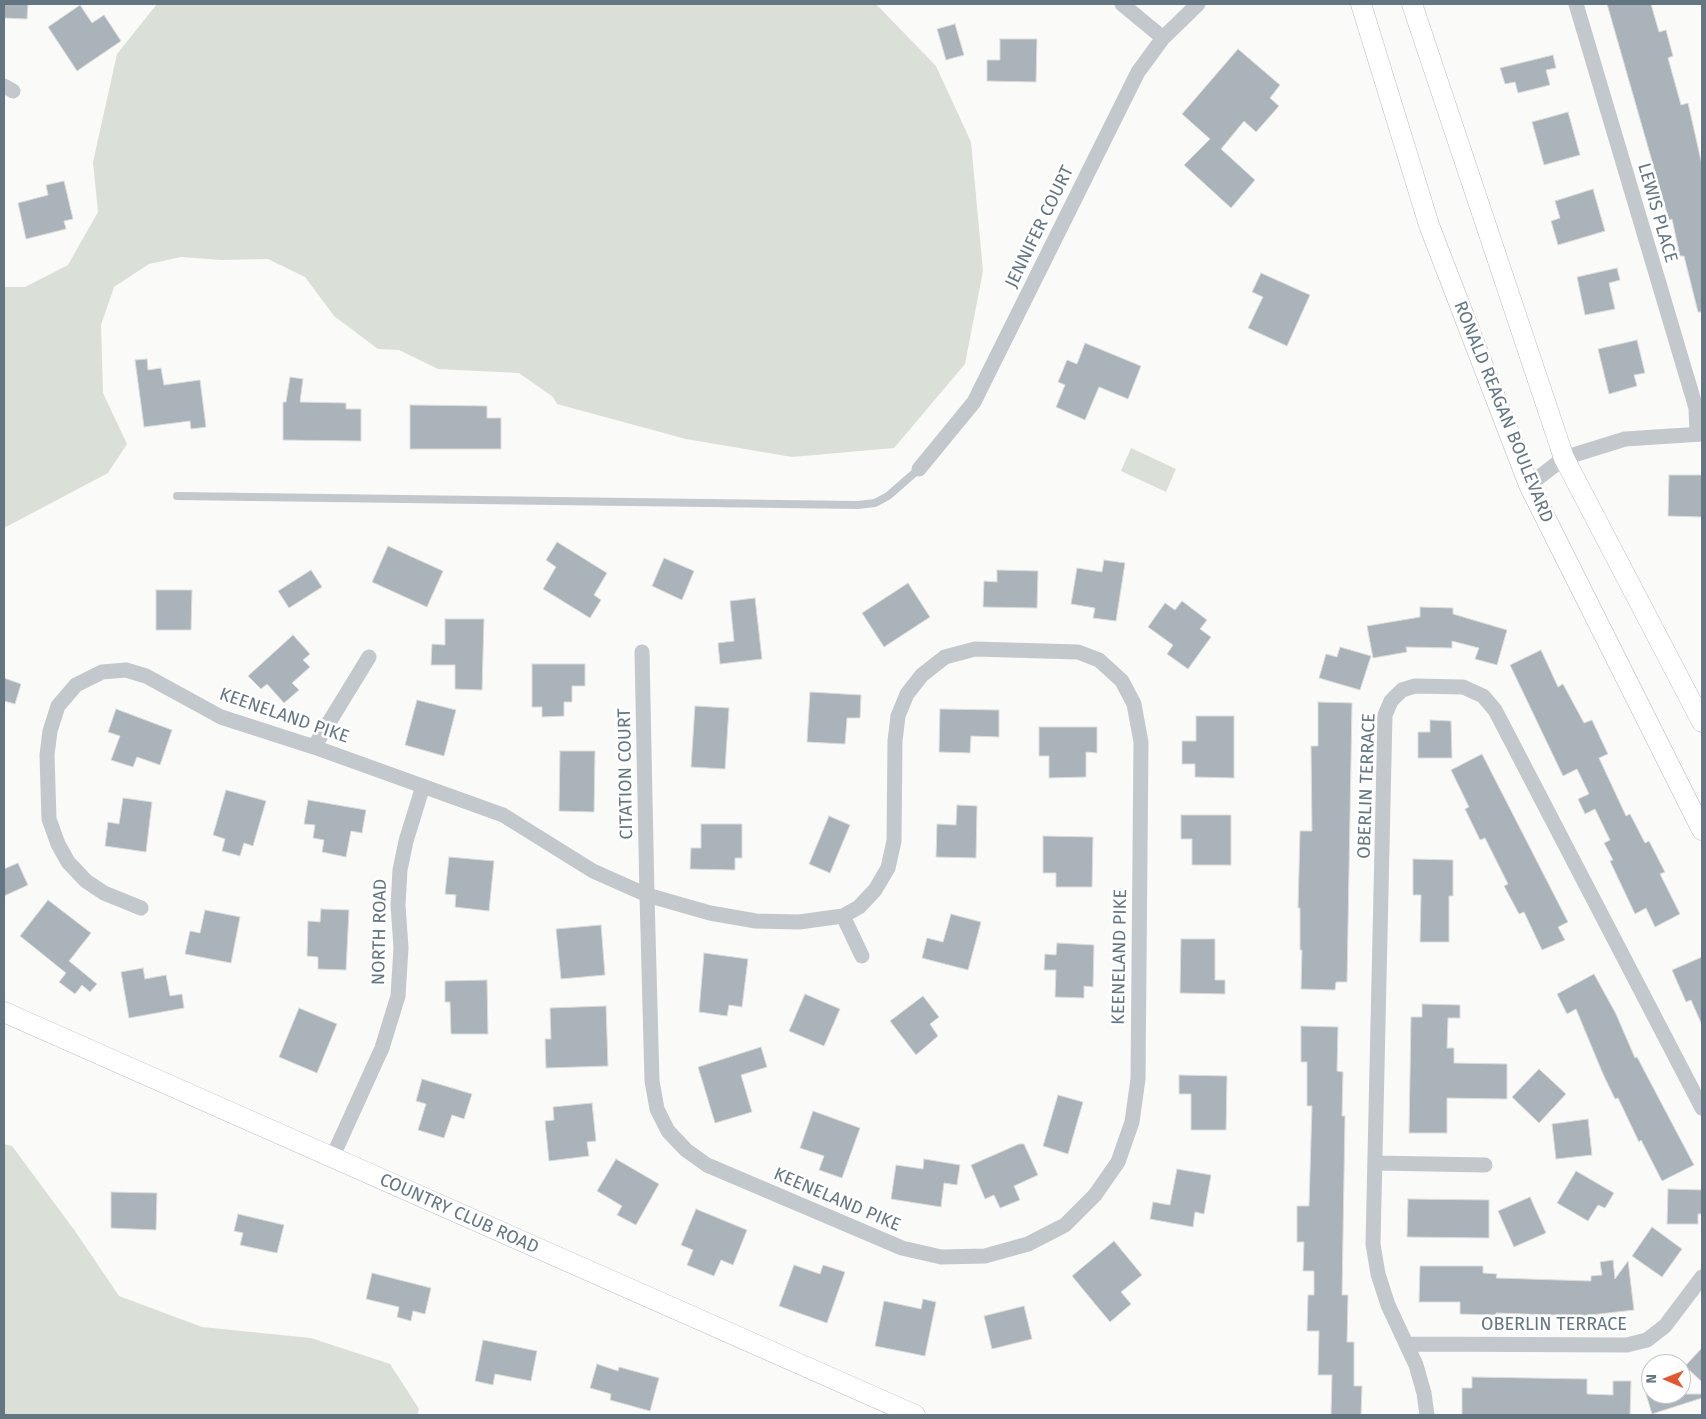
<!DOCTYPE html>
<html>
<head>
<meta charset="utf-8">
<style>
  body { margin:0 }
  #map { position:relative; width:1706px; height:1419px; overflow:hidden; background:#fafaf8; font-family:"Fira Sans",sans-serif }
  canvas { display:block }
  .frame { position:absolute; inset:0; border:5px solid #657683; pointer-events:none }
  .north { position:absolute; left:1641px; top:1354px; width:50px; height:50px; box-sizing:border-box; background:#fff; border:1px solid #c1c8cd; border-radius:50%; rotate:271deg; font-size:14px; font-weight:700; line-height:20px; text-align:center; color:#657683 }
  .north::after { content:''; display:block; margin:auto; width:18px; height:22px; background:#e4572e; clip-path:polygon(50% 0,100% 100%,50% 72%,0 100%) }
</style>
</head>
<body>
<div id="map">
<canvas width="1706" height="1419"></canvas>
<div class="frame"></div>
<div class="north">N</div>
</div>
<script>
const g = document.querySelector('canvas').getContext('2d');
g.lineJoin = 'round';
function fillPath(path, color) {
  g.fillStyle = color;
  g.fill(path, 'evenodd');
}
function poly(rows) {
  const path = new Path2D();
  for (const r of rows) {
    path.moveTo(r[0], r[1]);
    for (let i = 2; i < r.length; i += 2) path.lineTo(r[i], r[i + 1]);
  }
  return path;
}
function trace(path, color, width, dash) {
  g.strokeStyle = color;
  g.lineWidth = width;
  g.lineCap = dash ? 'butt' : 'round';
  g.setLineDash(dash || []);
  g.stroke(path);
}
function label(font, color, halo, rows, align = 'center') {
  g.font = font + ' "Fira Sans",sans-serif';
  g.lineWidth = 5;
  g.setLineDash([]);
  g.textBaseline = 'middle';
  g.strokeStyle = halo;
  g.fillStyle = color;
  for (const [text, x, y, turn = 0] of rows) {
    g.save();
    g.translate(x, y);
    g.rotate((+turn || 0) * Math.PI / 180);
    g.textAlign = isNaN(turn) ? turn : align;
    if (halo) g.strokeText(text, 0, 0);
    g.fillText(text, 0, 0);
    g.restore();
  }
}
fillPath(poly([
  [157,4,876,4,936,66,971,142,983,271,965,364,894,448,792,457,686,439,557,404,553,397,519,373,438,369,399,350,378,349,334,316,305,277,268,259,222,260,181,257,149,264,114,287,101,325,103,393,127,444,108,473,4,528,4,287,25,287,68,265,98,212,93,162,117,54],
  [1131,448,1176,469,1166,492,1121,471],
  [4,1144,12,1146,75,1231,119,1296,202,1327,311,1338,390,1364,419,1409,417,1415,4,1415]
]), '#dadfd7');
const building = poly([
  [4,4,28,4,27,19,4,18,4,4],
  [1607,4,1651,4,1659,32,1666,30,1673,56,1668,58,1681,105,1688,103,1702,165,1702,312,1698,312,1684,256,1680,256,1672,219,1669,220,1658,182,1607,4],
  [80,5,92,23,104,15,121,41,77,71,48,27,80,5],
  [955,24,964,55,946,60,937,29,955,24],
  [1000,39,1037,39,1036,82,987,81,987,60,1000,60,1000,39],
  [1238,49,1280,85,1270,98,1279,106,1256,132,1244,121,1221,149,1255,180,1231,208,1184,165,1210,139,1182,114,1238,49],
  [1553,55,1556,68,1546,70,1550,85,1518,93,1515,82,1505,84,1500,68,1553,55],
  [1568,112,1580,155,1544,165,1532,122,1568,112],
  [64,181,73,219,64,221,66,229,26,239,18,203,48,195,46,185,64,181],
  [1593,189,1605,231,1558,245,1551,221,1560,218,1555,201,1593,189],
  [1617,268,1620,280,1609,283,1615,309,1585,315,1577,277,1617,268],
  [1261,273,1310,295,1287,346,1248,328,1263,297,1252,292,1261,273],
  [1637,340,1645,373,1634,375,1637,386,1609,394,1598,349,1637,340],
  [1085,343,1141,366,1128,399,1099,387,1085,420,1056,407,1065,385,1058,382,1067,360,1077,364,1085,343],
  [147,359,148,370,161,368,164,385,200,380,206,427,191,429,190,421,144,427,135,360,147,359],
  [290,377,303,379,300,402,346,403,346,409,361,409,361,441,283,440,283,402,286,402,290,377],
  [410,405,487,406,487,418,501,418,501,449,410,449,410,405],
  [1669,475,1702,475,1702,517,1668,516,1669,475],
  [557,542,607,573,594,595,601,600,590,618,543,589,556,567,546,560,557,542],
  [388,546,443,571,427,607,372,582,388,546],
  [664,558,694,571,682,600,652,586,664,558],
  [1104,560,1125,563,1116,621,1093,618,1095,608,1071,604,1077,568,1102,572,1104,560],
  [311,570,322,587,289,608,278,591,311,570],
  [997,570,1038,571,1037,608,983,607,984,581,997,582,997,570],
  [908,583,930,617,884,647,862,613,908,583],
  [156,590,192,590,191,630,156,630,156,590],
  [755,598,762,659,720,664,718,643,734,641,730,601,755,598],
  [1182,601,1207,620,1200,629,1211,637,1188,669,1167,654,1173,645,1148,627,1165,603,1175,610,1182,601],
  [1420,607,1453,608,1453,614,1507,630,1497,665,1475,659,1479,648,1452,641,1452,648,1406,647,1407,652,1373,658,1367,626,1420,617,1420,607],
  [445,619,484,619,482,690,455,689,455,665,431,665,432,644,445,645,445,619],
  [293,635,310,654,303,660,310,667,292,683,299,690,284,703,267,684,261,689,248,676,293,635],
  [1340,647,1371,656,1360,690,1319,678,1326,654,1337,657,1340,647],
  [1541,650,1558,687,1563,684,1584,723,1592,720,1608,754,1599,758,1626,816,1630,814,1645,843,1649,841,1665,872,1660,874,1680,914,1655,927,1646,908,1635,914,1610,861,1613,860,1604,843,1610,840,1595,809,1585,814,1578,799,1589,794,1577,769,1563,776,1510,665,1541,650],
  [532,664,585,664,585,686,572,686,572,702,564,702,564,716,542,717,542,707,532,707,532,664],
  [4,678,21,684,15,704,4,701,4,678],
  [810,692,861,695,860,718,847,718,845,744,807,742,810,692],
  [417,700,456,710,444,756,405,745,417,700],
  [1318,702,1352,703,1347,982,1336,982,1335,990,1301,989,1302,950,1300,950,1300,908,1298,908,1300,831,1312,831,1311,746,1318,746,1318,702],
  [695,706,729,708,725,769,691,767,695,706],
  [116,709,172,730,160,765,137,757,133,767,111,760,120,736,108,732,116,709],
  [940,709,999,710,999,737,971,736,970,753,939,752,940,709],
  [1196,716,1234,716,1234,778,1195,777,1195,764,1182,764,1182,741,1196,741,1196,716],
  [1430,720,1451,721,1452,758,1418,758,1418,732,1430,732,1430,720],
  [1039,727,1097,727,1097,753,1086,752,1086,777,1049,778,1049,756,1039,756,1039,727],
  [560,751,595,751,594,812,559,811,560,751],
  [1482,754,1568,922,1558,927,1565,940,1542,950,1524,912,1519,914,1504,886,1508,884,1485,838,1480,840,1465,809,1469,807,1451,770,1482,754],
  [226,790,266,801,253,846,244,843,240,856,222,851,225,839,213,835,226,790],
  [123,798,152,802,146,852,105,846,108,822,119,824,123,798],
  [308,800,366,810,362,833,351,831,346,857,322,852,324,840,313,838,315,825,304,824,308,800],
  [957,805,977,806,976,858,936,857,937,824,956,825,957,805],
  [1181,815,1231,815,1231,865,1192,865,1192,839,1181,839,1181,815],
  [829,816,850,825,830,873,809,864,829,816],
  [701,824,742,824,742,858,735,858,735,870,690,869,691,848,701,848,701,824],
  [1043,836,1093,837,1092,887,1056,887,1056,873,1043,873,1043,836],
  [449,857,494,861,489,911,455,907,456,895,445,894,449,857],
  [1413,859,1453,860,1453,896,1449,896,1449,942,1420,942,1421,895,1413,895,1413,859],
  [18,863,28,885,4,896,4,869,18,863],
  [48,900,91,933,69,961,97,984,90,992,82,985,75,994,59,982,66,973,20,936,48,900],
  [321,909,349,910,346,970,318,969,318,957,307,956,308,921,320,922,321,909],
  [205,910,240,917,231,963,185,954,190,931,200,933,205,910],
  [951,914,981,922,968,970,922,958,927,938,943,942,951,914],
  [601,925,605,975,561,979,556,929,601,925],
  [1181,939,1215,939,1215,980,1225,980,1225,994,1180,993,1181,939],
  [1057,943,1094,945,1093,987,1084,986,1084,998,1055,997,1056,970,1044,970,1045,954,1056,955,1057,943],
  [704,953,748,959,742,1007,729,1005,727,1016,699,1012,704,953],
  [1702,957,1702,1025,1691,1000,1686,1002,1672,970,1702,957],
  [143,968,145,979,166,975,170,996,182,994,184,1008,129,1018,121,972,143,968],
  [1594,974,1616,1014,1635,1058,1637,1057,1694,1165,1662,1181,1641,1140,1639,1142,1618,1098,1615,1099,1603,1074,1576,1009,1567,1014,1557,994,1594,974],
  [487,980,488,1034,451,1034,450,1002,445,1002,445,981,487,980],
  [805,994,840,1009,824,1046,789,1031,805,994],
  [923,996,939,1017,930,1024,938,1036,916,1055,890,1021,923,996],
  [1422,1004,1460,1005,1460,1018,1448,1018,1447,1048,1454,1048,1454,1063,1507,1064,1507,1099,1447,1098,1447,1133,1409,1133,1411,1017,1422,1017,1422,1004],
  [606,1006,608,1066,546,1068,545,1039,551,1039,550,1008,606,1006],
  [299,1008,337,1024,317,1073,279,1057,299,1008],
  [1301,1026,1338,1027,1337,1071,1343,1072,1342,1116,1345,1116,1342,1295,1348,1295,1347,1342,1354,1342,1354,1386,1362,1386,1361,1415,1331,1415,1332,1375,1318,1375,1319,1331,1307,1331,1308,1295,1314,1295,1314,1271,1303,1271,1304,1242,1297,1242,1297,1206,1309,1206,1312,1106,1307,1106,1307,1062,1301,1062,1301,1026],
  [761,1047,767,1067,741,1075,752,1112,715,1123,698,1067,761,1047],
  [1539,1069,1566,1094,1539,1123,1512,1097,1539,1069],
  [1179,1075,1227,1076,1226,1130,1191,1130,1191,1094,1179,1094,1179,1075],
  [422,1079,472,1094,464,1119,452,1115,444,1138,418,1130,426,1104,416,1101,422,1079],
  [1058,1095,1083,1102,1068,1154,1043,1146,1058,1095],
  [592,1103,596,1141,587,1142,589,1156,549,1161,545,1121,554,1120,553,1107,592,1103],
  [813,1111,860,1128,842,1178,819,1170,824,1156,800,1148,813,1111],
  [1588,1119,1592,1155,1556,1159,1552,1124,1588,1119],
  [1019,1144,1024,1144,1038,1175,1014,1186,1020,1200,1000,1208,994,1195,985,1199,971,1165,1019,1144],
  [616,1159,659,1184,636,1225,617,1215,622,1206,597,1191,616,1159],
  [924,1159,960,1165,957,1185,944,1183,941,1207,891,1199,896,1165,923,1169,924,1159],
  [1177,1169,1211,1175,1204,1214,1195,1212,1193,1227,1150,1219,1153,1202,1170,1205,1177,1169],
  [1576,1171,1614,1193,1605,1208,1598,1205,1588,1221,1557,1203,1576,1171],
  [1668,1189,1702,1190,1702,1214,1698,1214,1698,1224,1667,1224,1668,1189],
  [111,1192,157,1193,156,1230,111,1228,111,1192],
  [1530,1197,1546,1233,1514,1247,1498,1211,1530,1197],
  [1408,1199,1489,1200,1489,1238,1407,1237,1408,1199],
  [696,1209,747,1230,733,1265,721,1260,714,1276,687,1265,693,1250,681,1245,696,1209],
  [238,1214,284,1225,277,1253,240,1245,243,1233,234,1231,238,1214],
  [1652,1227,1682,1249,1662,1277,1632,1256,1652,1227],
  [1114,1241,1142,1275,1121,1292,1131,1304,1110,1322,1072,1276,1114,1241],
  [1613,1260,1615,1279,1628,1261,1634,1310,1582,1316,1496,1313,1496,1315,1460,1314,1460,1302,1419,1302,1420,1266,1483,1266,1483,1273,1497,1274,1496,1278,1591,1281,1591,1276,1602,1275,1600,1262,1613,1260],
  [794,1265,820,1274,823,1265,845,1272,827,1323,779,1306,794,1265],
  [372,1273,431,1288,425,1314,413,1311,411,1321,397,1317,399,1307,366,1299,372,1273],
  [923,1299,936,1302,925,1356,875,1346,884,1301,921,1309,923,1299],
  [1024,1306,1032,1339,992,1349,984,1316,1024,1306],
  [483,1340,537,1351,531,1381,495,1374,493,1385,475,1381,483,1340],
  [1702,1348,1702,1382,1685,1366,1702,1348],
  [597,1364,618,1371,619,1367,659,1378,650,1411,610,1400,611,1394,590,1388,597,1364],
  [1472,1377,1587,1379,1587,1394,1613,1395,1613,1381,1631,1381,1630,1415,1462,1415,1462,1388,1472,1388,1472,1377],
  [1646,1394,1702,1394,1702,1398,1652,1414,1646,1394]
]);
fillPath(building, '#aab3b9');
trace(building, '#dcdcda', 1);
const secondary = poly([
  [1361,4,1429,225,1529,485,1702,830],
  [1412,4,1564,458,1702,722],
  [4,1012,915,1415]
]);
trace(secondary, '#b3babf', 21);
trace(poly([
  [177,496,858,505,875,503,888,496,919,469]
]), '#c3c8cc', 8);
trace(poly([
  [1122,4,1163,38],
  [1576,4,1696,408,1697,434],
  [4,86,13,91],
  [919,469,974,402,1138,72,1163,38,1198,4],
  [1529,485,1564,458,1625,439,1702,434],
  [314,747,369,657],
  [141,908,104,893,86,881,68,862,58,844,49,819,47,755,50,731,58,706,76,685,102,672,126,670,146,676,221,717,314,747,503,815,593,871,647,895,710,913,756,921,799,922,843,916,859,907,875,890,888,868,894,841,895,741,898,716,907,694,922,675,945,657,975,649,1078,652,1099,660,1122,681,1134,704,1141,742,1138,1079,1132,1122,1118,1162,1095,1195,1065,1225,1028,1244,985,1256,941,1257,902,1248,707,1165,686,1150,668,1131,657,1109,652,1081,647,895,642,652],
  [843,916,862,956],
  [332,1158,382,1048,398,996,401,948,398,905,400,870,406,841,423,786],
  [1376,1163,1485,1165],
  [1406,1344,1627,1345,1647,1340,1665,1326,1702,1277],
  [1427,1415,1424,1393,1416,1365,1388,1305,1378,1274,1373,1244,1385,715,1391,701,1402,690,1415,686,1463,687,1483,696,1495,710,1702,1108]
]), '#c3c8cc', 15);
trace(secondary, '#fff', 20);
label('18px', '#657683', '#fff', [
  ["LEWIS PLACE",1657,213,74],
  ["JENNIFER COURT",1040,227,-64],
  ["RONALD REAGAN BOULEVARD",1503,412,68],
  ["KEENELAND PIKE",284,716,19],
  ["CITATION COURT",626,774,-91],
  ["OBERLIN TERRACE",1367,786,-88],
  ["NORTH ROAD",380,932,-89],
  ["KEENELAND PIKE",1120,957,-89],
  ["KEENELAND PIKE",837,1200,23],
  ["COUNTRY CLUB ROAD",459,1214,24],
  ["OBERLIN TERRACE",1554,1325]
]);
</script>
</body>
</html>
